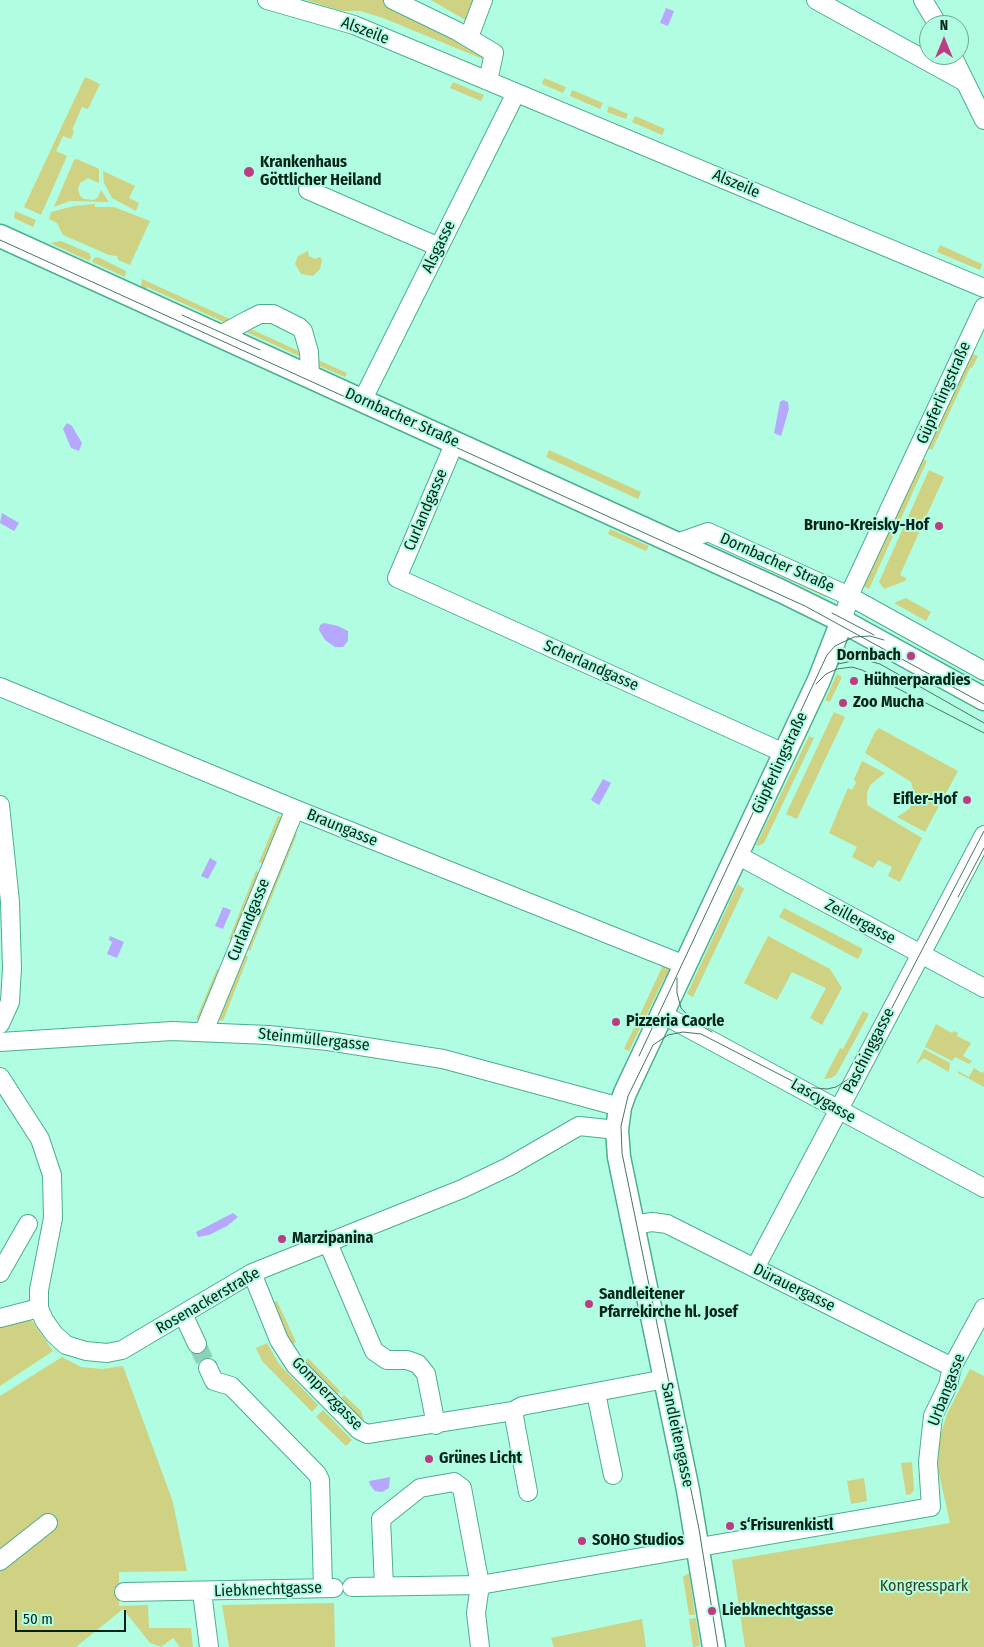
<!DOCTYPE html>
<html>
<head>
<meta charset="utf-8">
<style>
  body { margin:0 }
  #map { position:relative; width:984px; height:1647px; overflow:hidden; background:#b1fde2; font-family:"Fira Sans Condensed",sans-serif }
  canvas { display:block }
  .north { position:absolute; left:919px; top:15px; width:50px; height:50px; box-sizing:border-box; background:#b1fde2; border:1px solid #6ba692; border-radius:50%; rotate:0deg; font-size:14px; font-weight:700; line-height:20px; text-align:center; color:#03231a }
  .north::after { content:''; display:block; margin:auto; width:18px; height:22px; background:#bd3b83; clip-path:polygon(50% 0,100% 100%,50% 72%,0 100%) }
  .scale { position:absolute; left:15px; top:1610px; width:111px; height:22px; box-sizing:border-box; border:2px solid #03231a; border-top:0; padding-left:6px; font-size:15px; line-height:18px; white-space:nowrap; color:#03231a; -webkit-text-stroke:4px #b1fde2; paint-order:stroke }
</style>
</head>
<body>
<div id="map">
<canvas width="984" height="1647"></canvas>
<div class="north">N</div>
<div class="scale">50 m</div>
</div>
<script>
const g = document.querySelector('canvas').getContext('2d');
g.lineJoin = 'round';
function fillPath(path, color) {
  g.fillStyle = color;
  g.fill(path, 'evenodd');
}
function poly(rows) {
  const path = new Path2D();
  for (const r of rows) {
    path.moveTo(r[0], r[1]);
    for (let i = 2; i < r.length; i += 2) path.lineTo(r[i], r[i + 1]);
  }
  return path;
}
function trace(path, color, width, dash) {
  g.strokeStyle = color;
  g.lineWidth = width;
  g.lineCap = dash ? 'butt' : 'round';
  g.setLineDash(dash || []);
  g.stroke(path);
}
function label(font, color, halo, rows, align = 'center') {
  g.font = font + ' "Fira Sans Condensed",sans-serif';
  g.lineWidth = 4;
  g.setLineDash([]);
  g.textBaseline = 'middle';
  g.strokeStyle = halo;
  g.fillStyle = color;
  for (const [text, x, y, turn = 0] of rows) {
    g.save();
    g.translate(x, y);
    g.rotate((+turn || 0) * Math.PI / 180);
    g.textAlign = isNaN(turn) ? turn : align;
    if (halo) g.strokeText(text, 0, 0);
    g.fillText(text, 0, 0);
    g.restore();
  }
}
fillPath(poly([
  [306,0,386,0,487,55,485,60,383,18,360,11,342,11],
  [431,0,478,0,469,22],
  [85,77,100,84,88,109,82,107,72,130,74,131,71,139,63,136,56,151,67,156,41,215,24,207],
  [544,78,566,87,563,93,542,84],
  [453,82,484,95,481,101,450,88],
  [572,90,603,103,600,109,570,96],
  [609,106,628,114,626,119,607,112],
  [635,116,665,129,662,135,632,122],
  [77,159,99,169,99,183,88,178,80,183,78,189,80,196,84,199,94,200,98,197,101,190,109,202,70,201,54,207,74,160],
  [103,171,135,186,129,198,139,203,136,211,112,198,104,183],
  [95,204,95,207,114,207,150,221,130,265,118,260,117,256,109,255,63,235,57,223,49,219,51,212,74,206],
  [15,211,36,220,33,227,14,218],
  [61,241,89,253,91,257,89,261,50,243],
  [940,245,982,264,980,270,937,252],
  [308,251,309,256,315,259,320,257,322,260,320,269,313,276,301,274,295,264,298,256],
  [98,257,126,271,125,277,92,262,94,258],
  [142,279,232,320,224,322,147,287,145,290,141,288],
  [244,326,303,353,301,357,242,330],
  [970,353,978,356,972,368,970,368,932,450,927,448],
  [316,359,347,373,345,377,317,365],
  [549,450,641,492,638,499,546,457],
  [922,458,927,461,869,589,863,586],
  [929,470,944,477,900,575,906,578,905,581,884,589,879,582],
  [610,529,649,546,646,551,608,534],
  [709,540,828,591,825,597,710,543],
  [906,598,931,612,926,621,894,603],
  [837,674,841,676,841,679,830,702,825,700],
  [834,712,845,717,797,819,786,814],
  [879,728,958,771,925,832,897,817,909,809,912,803,914,793,911,782,865,753,875,732],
  [809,736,814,738,764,843,758,846,756,845],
  [862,761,885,773,870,785,867,793,867,805,922,838,900,882,888,876,892,867,878,860,873,868,852,857,857,847,829,833,848,788,852,790,856,783,854,779],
  [278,816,282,817,263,864,259,862],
  [294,833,297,834,250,951,247,949],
  [256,871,259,872,232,940,229,939],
  [738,884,744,889,693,997,687,994],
  [784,908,863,949,858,959,779,917],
  [768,936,830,969,842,988,822,1025,810,1018,826,988,792,972,777,1000,744,983],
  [245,955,248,957,223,1021,219,1020],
  [664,963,670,969,668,978,665,977,629,1051,624,1049],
  [217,969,220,970,200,1020,196,1019],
  [863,1011,869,1014,836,1075,831,1078,824,1079,840,1048,843,1049],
  [936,1024,952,1033,954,1031,958,1033,957,1036,971,1043,963,1056,972,1061,969,1064,955,1057,952,1061,925,1047],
  [924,1049,950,1063,949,1072,924,1058,916,1065],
  [974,1068,982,1073,984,1071,984,1087,958,1073,958,1071,969,1077],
  [277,1301,296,1342,290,1346,269,1305],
  [26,1319,32,1321,53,1351,0,1386,0,1326],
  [267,1343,279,1364,318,1405,312,1412,262,1361,256,1348],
  [62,1357,81,1367,102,1369,123,1366,173,1502,187,1571,119,1572,119,1606,148,1605,149,1628,191,1628,193,1647,180,1647,173,1638,161,1647,150,1643,123,1609,76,1647,0,1647,0,1396],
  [308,1358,340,1391,335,1396,303,1363],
  [970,1369,984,1376,984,1647,745,1647,732,1560,950,1523,938,1469,939,1440,947,1414],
  [344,1395,361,1411,365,1424,339,1400],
  [323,1410,352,1440,346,1446,316,1417],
  [912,1462,914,1490,911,1494,906,1495,901,1463],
  [864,1478,867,1501,851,1504,847,1481],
  [689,1573,695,1615,689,1615,683,1577],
  [334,1603,335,1647,229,1647,222,1605],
  [696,1618,700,1646,693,1647,689,1619],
  [642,1619,646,1647,554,1647,551,1638]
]), '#ced282');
fillPath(poly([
  [666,8,674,11,668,26,660,23],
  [783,400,788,402,789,409,781,436,774,433,780,402],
  [67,423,72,426,82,443,79,451,71,448,63,429],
  [2,513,19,523,14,531,0,523],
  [324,623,338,626,348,631,348,641,343,647,335,647,325,640,319,630,320,625],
  [603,779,611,783,599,805,591,800],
  [210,858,217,862,208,879,201,876],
  [223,907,231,910,223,929,215,926],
  [110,936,124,942,117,958,107,954,112,942,109,940],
  [233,1213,238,1217,227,1226,209,1235,198,1237,196,1232],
  [390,1477,389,1488,382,1492,375,1491,370,1485,369,1481]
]), '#b6a8fe');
trace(poly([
  [197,1344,208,1368]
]), '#8ed1ba', 18, [18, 9]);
const minor = poly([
  [267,0,354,25,984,288],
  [393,0,457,31,494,53,488,81],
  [816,0,965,82],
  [923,0,938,25],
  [469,37,483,0],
  [952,55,984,120],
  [308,190,439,247],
  [229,340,224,333,248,320,260,314,273,314,299,327,303,331,309,352,310,377],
  [362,401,516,93],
  [455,442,397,578,784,753],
  [677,543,708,532,849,596,984,671],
  [842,621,853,587,984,307],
  [0,687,295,809,685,965],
  [0,805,10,902,12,968,10,1002,0,1024],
  [737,855,984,988],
  [662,1014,984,1188],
  [204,1031,295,809],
  [0,1042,172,1031,268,1035,328,1041,443,1059,620,1107],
  [0,1077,40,1139,52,1175,53,1218,39,1290,39,1308,44,1320,54,1334,66,1345,86,1351,107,1353,122,1350,252,1273,462,1189,508,1167,579,1126,617,1130],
  [633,1225,652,1222,667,1224,952,1367],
  [328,1243,374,1351,387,1360,407,1360,418,1364,426,1374,436,1425],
  [755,1268,984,835],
  [0,1273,28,1224],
  [252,1273,279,1340,295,1365,359,1430,367,1434,513,1411,522,1406,665,1379],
  [183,1314,197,1344],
  [0,1318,39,1308],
  [208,1368,214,1381,231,1386,317,1474,320,1480,323,1588],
  [596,1393,613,1475],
  [513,1411,528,1492],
  [0,1561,48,1523],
  [384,1586,381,1519,420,1488,454,1482,462,1488,480,1585,476,1613,480,1647],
  [352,1587,480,1585,931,1507,928,1462,933,1416,948,1385,952,1367,984,1308],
  [124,1592,334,1588],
  [202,1592,209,1647]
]);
const major = poly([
  [0,236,781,591,842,621,984,699],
  [714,1647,688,1490,619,1157,617,1130,620,1107,625,1093,819,680,842,621]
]);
trace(minor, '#4aae90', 20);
trace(major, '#4aae90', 25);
trace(minor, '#fff', 18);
trace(major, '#fff', 22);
trace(poly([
  [0,240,805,606,984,704],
  [182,315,260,350],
  [832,613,874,635],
  [838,664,862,659,880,664,984,723],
  [816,684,826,674,837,669,852,667,862,670,984,733],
  [958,897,984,848],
  [677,978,677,993,681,1008,693,1021,712,1032],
  [639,1056,827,655,835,646,854,637,870,636,884,640],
  [662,1384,670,1421],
  [718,1647,699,1529,622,1153,621,1126,628,1096,653,1045,668,1035,683,1032,701,1034,804,1087,827,1089,836,1087,850,1078,860,1069,984,831]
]), '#457666', 1);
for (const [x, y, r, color] of [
  [249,172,6,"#bd3b83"],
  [939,526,5,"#bd3b83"],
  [911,656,5,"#bd3b83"],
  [854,681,5,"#bd3b83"],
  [843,703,5,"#bd3b83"],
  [967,800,5,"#bd3b83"],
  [616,1022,5,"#bd3b83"],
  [282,1239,5,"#bd3b83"],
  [589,1304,5,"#bd3b83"],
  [429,1459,5,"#bd3b83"],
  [730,1526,5,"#bd3b83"],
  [582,1541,5,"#bd3b83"],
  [712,1611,5,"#bd3b83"]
]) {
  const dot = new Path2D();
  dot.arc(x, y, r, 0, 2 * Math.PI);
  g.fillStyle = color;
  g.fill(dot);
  trace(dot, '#b1fde2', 2);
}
label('16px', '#03231a', '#b1fde2', [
  ["Alszeile",365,31,21],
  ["Alszeile",736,184,23],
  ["Alsgasse",439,247,-64],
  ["Güpferlingstraße",944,393,-66],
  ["Dornbacher Straße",402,418,24],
  ["Curlandgasse",426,510,-67],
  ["Dornbacher Straße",777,563,24],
  ["Scherlandgasse",591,666,24],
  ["Güpferlingstraße",780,763,-65],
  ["Braungasse",342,828,22],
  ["Curlandgasse",249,920,-68],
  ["Zeillergasse",860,922,28],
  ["Steinmüllergasse",314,1040,6],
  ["Paschinggasse",869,1051,-63],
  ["Lascygasse",823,1101,30],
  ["Dürauergasse",794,1288,26],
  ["Rosenackerstraße",208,1301,-30],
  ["Urbangasse",947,1390,-69],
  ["Gomperzgasse",327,1394,46],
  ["Sandleitengasse",677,1435,78],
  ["Liebknechtgasse",268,1590,-2]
]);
label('bold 16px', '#03231a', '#b1fde2', [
  ["Krankenhaus",260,163],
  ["Göttlicher Heiland",260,181],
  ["Bruno-Kreisky-Hof",929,526,"right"],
  ["Dornbach",901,656,"right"],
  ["Hühnerparadies",864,681],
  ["Zoo Mucha",853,703],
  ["Eifler-Hof",957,800,"right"],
  ["Pizzeria Caorle",626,1022],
  ["Marzipanina",292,1239],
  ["Sandleitener",599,1295],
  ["Pfarrekirche hl. Josef",599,1313],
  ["Grünes Licht",439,1459],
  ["s‘Frisurenkistl",740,1526],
  ["SOHO Studios",592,1541],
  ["Liebknechtgasse",722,1611]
], 'left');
label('16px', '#3d3e15', '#b1fde2', [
  ["Kongresspark",924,1587]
]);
</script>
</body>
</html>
